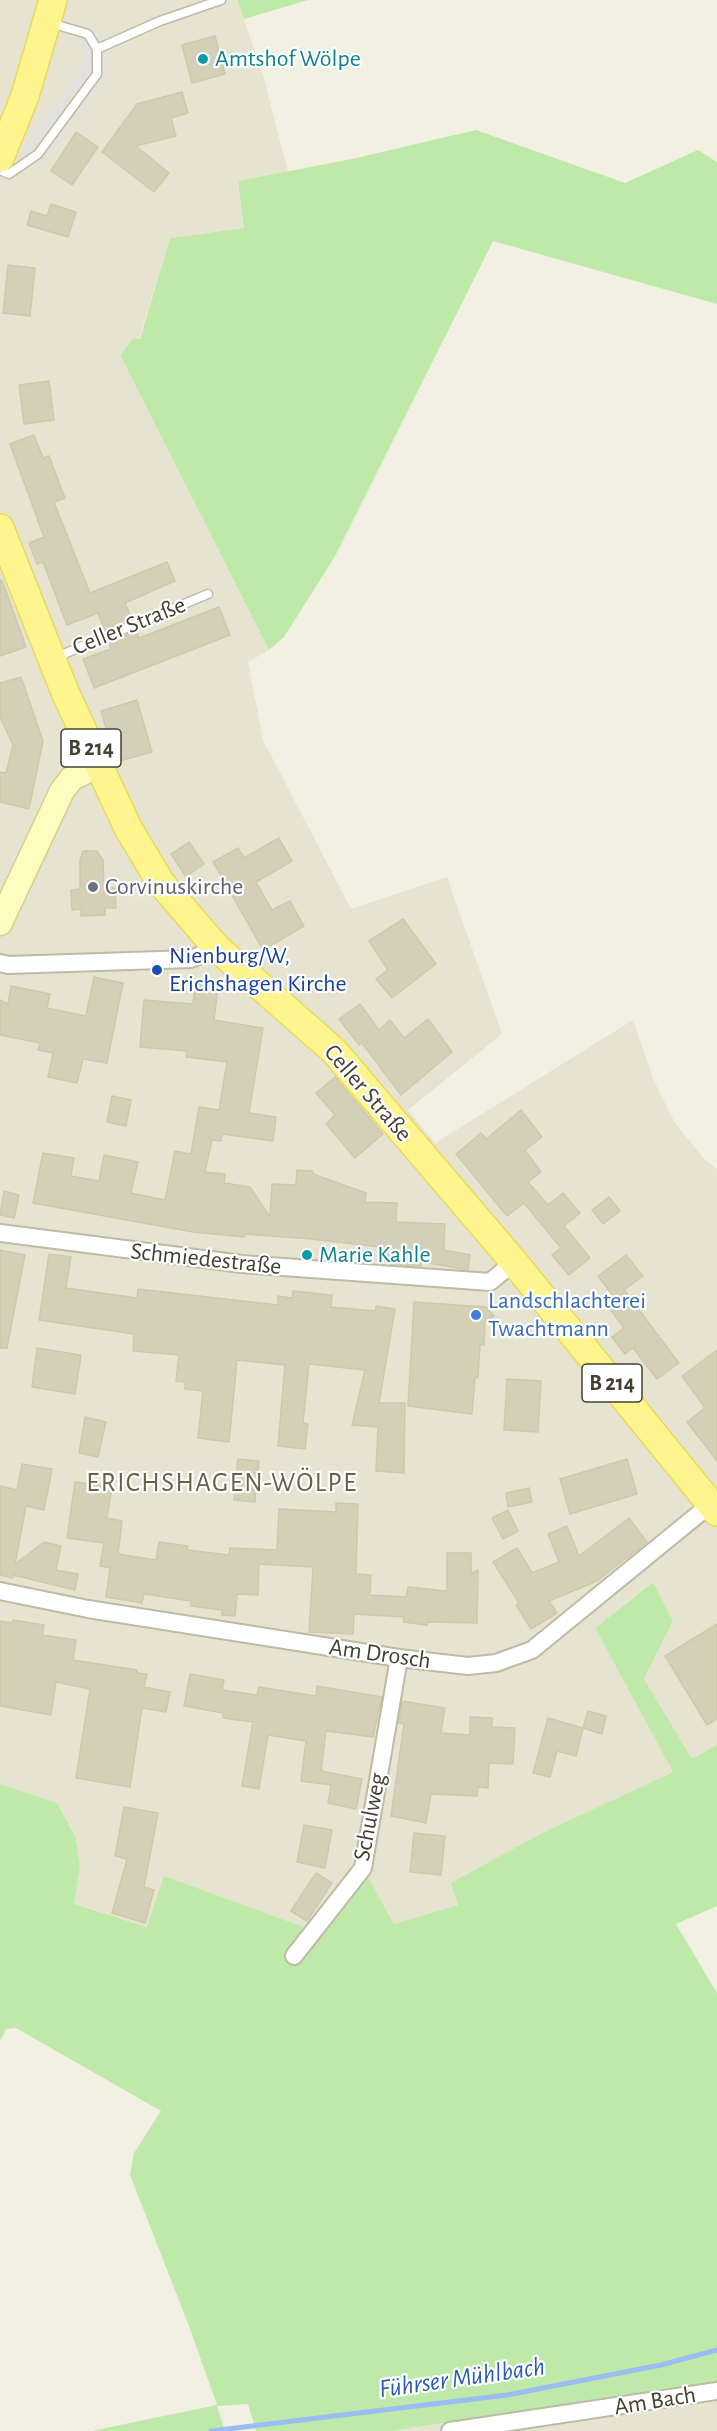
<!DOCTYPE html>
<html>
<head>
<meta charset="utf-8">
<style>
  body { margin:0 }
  canvas { display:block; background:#f2f0e2 }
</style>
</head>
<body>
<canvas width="717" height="2431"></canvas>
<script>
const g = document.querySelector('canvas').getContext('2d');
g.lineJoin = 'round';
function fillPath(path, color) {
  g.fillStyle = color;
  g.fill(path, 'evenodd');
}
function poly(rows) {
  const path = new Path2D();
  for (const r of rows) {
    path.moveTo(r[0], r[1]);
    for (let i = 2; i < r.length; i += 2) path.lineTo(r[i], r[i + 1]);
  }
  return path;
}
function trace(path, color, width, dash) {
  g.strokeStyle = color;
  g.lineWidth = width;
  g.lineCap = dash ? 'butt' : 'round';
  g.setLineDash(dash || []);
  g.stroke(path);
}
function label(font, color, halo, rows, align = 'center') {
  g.font = font + ' "Alegreya Sans",sans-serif';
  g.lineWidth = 4.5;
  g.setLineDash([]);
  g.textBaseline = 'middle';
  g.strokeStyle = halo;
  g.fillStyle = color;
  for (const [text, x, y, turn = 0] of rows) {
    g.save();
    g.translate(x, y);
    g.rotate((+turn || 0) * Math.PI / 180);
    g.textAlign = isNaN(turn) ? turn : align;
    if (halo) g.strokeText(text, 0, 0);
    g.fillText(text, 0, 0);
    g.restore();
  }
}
fillPath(poly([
  [0,0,237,0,262,71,288,172,238,181,244,228,170,238,139,339,120,355,269,650,248,662,263,740,351,909,447,877,502,1034,408,1110,435,1143,633,1020,654,1081,675,1123,705,1160,717,1169,717,1745,692,1760,644,1679,673,1621,652,1582,595,1628,673,1772,542,1833,452,1883,458,1905,394,1924,363,1868,310,1935,301,1926,164,1877,148,1927,74,1904,80,1868,76,1838,57,1803,0,1784],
  [717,2381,717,2431,391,2431,647,2393]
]), '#e6e4d0');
fillPath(poly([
  [237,0,308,0,244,19],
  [476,130,625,183,698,150,717,162,717,304,493,241,334,558,284,637,269,650,120,355,133,339,140,339,170,238,244,228,238,181,352,159],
  [653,1582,673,1621,644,1679,692,1759,717,1745,717,1906,676,1924,717,1993,717,2381,391,2431,256,2431,248,2404,217,2406,225,2431,91,2431,217,2405,189,2326,130,2175,134,2153,161,2111,16,2028,6,2029,0,2041,0,1784,57,1803,76,1838,80,1868,74,1904,147,1927,164,1876,301,1926,310,1935,363,1868,394,1924,458,1905,451,1883,542,1833,673,1772,595,1628]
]), '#bfe9a9');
fillPath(poly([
  [73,21,106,35,111,66,91,102,39,167,22,149,62,97,82,65,83,47,69,36]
]), '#e2e1db');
trace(poly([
  [211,2431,507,2395,661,2365,717,2350]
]), '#9bbdf3', 5);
const building = poly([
  [215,36,225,74,192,83,182,45,215,36],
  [182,92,188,113,171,118,176,136,136,146,169,173,154,192,102,152,137,104,182,92],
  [76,132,98,147,72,185,51,171,76,132],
  [51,204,76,212,68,237,27,225,31,211,47,216,51,204],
  [8,265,35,268,30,316,3,313,8,265],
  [49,381,54,420,24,424,19,385,49,381],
  [34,435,43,458,49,456,65,498,54,502,90,593,167,562,175,581,125,603,132,619,104,630,98,613,67,625,43,562,37,564,29,543,44,537,10,444,34,435],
  [0,580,2,580,26,647,0,656,0,580],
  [219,607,230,635,94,688,83,659,111,649,109,642,136,631,139,638,219,607],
  [21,677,43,741,29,809,0,802,0,772,6,773,13,745,0,717,0,683,21,677],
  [137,700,152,752,116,762,101,711,137,700],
  [279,838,292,861,256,882,272,910,290,901,304,926,263,950,213,862,238,848,244,858,279,838],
  [189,842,204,864,186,877,171,854,189,842],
  [83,851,97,851,103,860,104,888,115,888,116,908,105,908,105,915,81,916,81,909,72,910,71,890,80,889,80,861,83,851],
  [403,919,436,964,392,998,376,979,388,970,369,941,403,919],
  [94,977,123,983,107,1063,83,1059,77,1083,48,1077,53,1053,38,1050,40,1043,0,1035,0,1000,8,1004,11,986,50,994,47,1008,86,1016,94,977],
  [195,984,218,987,214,1020,263,1028,249,1113,276,1117,273,1141,222,1134,221,1141,212,1140,205,1172,225,1174,224,1183,250,1187,270,1217,272,1184,296,1185,297,1170,313,1171,313,1174,366,1193,365,1202,397,1203,396,1222,445,1224,444,1250,470,1255,468,1270,422,1262,421,1266,388,1264,389,1248,311,1239,245,1234,244,1237,193,1232,33,1203,43,1153,74,1158,71,1176,99,1181,104,1155,138,1162,131,1193,165,1200,175,1151,191,1154,199,1107,219,1110,227,1062,186,1057,187,1051,140,1047,144,1000,193,1004,195,984],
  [360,1004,379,1030,390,1020,404,1038,428,1019,452,1052,401,1095,362,1043,359,1045,339,1019,360,1004],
  [335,1077,383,1134,355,1158,326,1124,335,1115,316,1093,335,1077],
  [112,1096,131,1100,126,1126,107,1122,112,1096],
  [521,1110,542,1137,525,1150,541,1172,528,1182,548,1205,563,1193,580,1213,564,1226,590,1258,569,1275,552,1255,561,1248,524,1203,507,1216,456,1154,481,1133,486,1139,521,1110],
  [4,1191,19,1195,14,1218,0,1215,4,1191],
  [609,1197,620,1211,603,1224,592,1210,609,1197],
  [0,1250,25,1255,7,1348,0,1348,0,1250],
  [49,1254,71,1257,66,1288,137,1298,138,1289,278,1305,278,1296,292,1298,293,1291,332,1295,331,1307,375,1311,376,1306,395,1309,379,1403,405,1403,404,1473,376,1471,378,1427,352,1425,365,1370,309,1364,303,1423,308,1424,305,1449,278,1446,285,1365,237,1360,229,1442,198,1438,203,1391,185,1389,185,1382,176,1381,179,1355,133,1351,134,1334,39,1320,49,1254],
  [626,1255,643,1276,624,1290,679,1363,657,1379,633,1348,625,1354,612,1337,624,1328,606,1303,614,1297,598,1276,626,1255],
  [414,1302,486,1307,494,1316,485,1323,484,1345,480,1345,478,1378,475,1377,472,1414,408,1406,414,1302],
  [37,1348,81,1355,75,1394,32,1387,37,1348],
  [717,1350,717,1461,687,1422,705,1408,682,1376,717,1350],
  [507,1379,541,1381,538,1432,504,1430,507,1379],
  [85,1417,106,1422,98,1457,79,1453,85,1417],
  [238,1459,259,1461,255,1502,234,1500,238,1459],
  [627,1459,637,1494,570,1514,560,1479,627,1459],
  [22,1464,52,1469,44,1510,26,1506,15,1564,44,1542,61,1546,56,1570,78,1574,75,1590,13,1575,13,1578,0,1575,0,1486,17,1490,22,1464],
  [75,1482,112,1487,107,1518,122,1521,118,1554,156,1560,159,1542,188,1546,187,1550,229,1555,230,1548,277,1550,279,1509,336,1512,336,1503,358,1504,356,1574,371,1575,370,1595,406,1597,408,1587,447,1591,447,1553,471,1553,471,1574,478,1570,477,1623,428,1622,427,1625,403,1622,404,1617,354,1614,353,1634,309,1632,313,1567,259,1564,258,1595,237,1594,235,1616,222,1615,222,1610,191,1606,191,1601,144,1594,142,1603,106,1597,110,1568,100,1566,104,1543,67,1538,75,1482],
  [529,1488,532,1502,508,1507,506,1493,529,1488],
  [508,1510,518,1531,503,1539,492,1518,508,1510],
  [629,1518,647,1542,597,1581,549,1601,557,1613,531,1629,516,1605,519,1603,493,1562,517,1548,532,1573,559,1562,548,1534,567,1526,579,1556,629,1518],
  [13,1620,44,1625,42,1635,76,1640,73,1660,137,1670,137,1673,147,1674,144,1687,170,1692,166,1712,142,1708,130,1787,76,1778,90,1689,56,1682,51,1715,0,1706,0,1621,12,1623,13,1620],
  [717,1624,717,1719,707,1725,665,1656,717,1624],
  [190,1674,224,1680,222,1690,257,1695,259,1687,316,1696,317,1686,382,1697,373,1737,326,1731,321,1771,362,1779,356,1809,328,1803,331,1785,301,1781,306,1741,268,1735,259,1789,242,1786,253,1722,223,1718,223,1713,184,1706,190,1674],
  [402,1701,445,1708,441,1733,470,1735,470,1717,492,1718,492,1727,515,1728,513,1764,489,1763,488,1788,478,1787,477,1796,431,1794,426,1823,391,1816,404,1724,399,1723,402,1701],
  [588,1711,606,1716,602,1734,583,1728,588,1711],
  [548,1718,583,1728,576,1756,557,1751,550,1777,533,1773,548,1718],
  [124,1807,158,1813,144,1887,154,1890,145,1923,112,1913,127,1859,115,1856,124,1807],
  [304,1825,332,1830,325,1868,297,1862,304,1825],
  [414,1833,445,1836,441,1875,410,1872,414,1833],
  [316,1873,332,1883,307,1921,291,1911,316,1873]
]);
fillPath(building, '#d4cfb7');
trace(building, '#cfc8aa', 1.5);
const lane = poly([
  [97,49,160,21,221,0],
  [0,170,9,174,38,154,97,74,97,49,88,34,50,23],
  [54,658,208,594]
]);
const street = poly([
  [0,963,8,965,191,959,217,948],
  [0,1233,242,1264,490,1282,514,1262],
  [0,1591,88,1609,399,1658,468,1666,496,1663,532,1650,717,1499],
  [294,1956,363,1868,399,1658],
  [450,2431,717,2391]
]);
const secondary = poly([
  [0,923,62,791,72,778,99,765]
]);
const primary = poly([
  [0,158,25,96,53,0],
  [0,528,65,692,128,828,161,883,217,948,334,1051,514,1262,717,1512]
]);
trace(lane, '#bebaa5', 11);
trace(street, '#bebaa5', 20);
trace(secondary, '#d4d090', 27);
trace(primary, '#e8da5a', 30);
trace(lane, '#fff', 8);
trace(street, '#fff', 16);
trace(secondary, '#fffcc0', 24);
trace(primary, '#fff58f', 27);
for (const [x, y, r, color] of [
  [203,59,6,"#0f9aa8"],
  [93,887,6,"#6b7280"],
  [157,970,6,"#1a4fb4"],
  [307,1255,6,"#0f9aa8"],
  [476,1315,6,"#3f7fe0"]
]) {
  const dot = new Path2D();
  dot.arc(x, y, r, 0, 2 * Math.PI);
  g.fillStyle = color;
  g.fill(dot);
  trace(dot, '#fff', 2);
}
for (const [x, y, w] of [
  [91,748,60],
  [612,1383,60]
]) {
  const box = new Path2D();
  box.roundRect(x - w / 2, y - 19, w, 38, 4.5);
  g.fillStyle = '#fff';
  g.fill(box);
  trace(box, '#444133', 1.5);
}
label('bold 22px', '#444133', null, [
  ["B 214",91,748],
  ["B 214",612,1383]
]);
label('24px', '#0d838f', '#fff', [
  ["Amtshof Wölpe",215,59],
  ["Marie Kahle",319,1255]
], 'left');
label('24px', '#444133', '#fff', [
  ["Celler Straße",129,626,-22],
  ["Celler Straße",368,1093,49],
  ["Schmiedestraße",206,1259,6],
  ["Am Drosch",380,1654,8],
  ["Schulweg",370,1817,-79],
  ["Am Bach",655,2401,-9]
]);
label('24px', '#5b616d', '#fff', [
  ["Corvinuskirche",105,887]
], 'left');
label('24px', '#164399', '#fff', [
  ["Nienburg/W,",169,956],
  ["Erichshagen Kirche",169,984]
], 'left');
label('24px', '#366cbe', '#fff', [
  ["Landschlachterei",488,1301],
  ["Twachtmann",488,1329]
], 'left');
label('italic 26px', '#285db3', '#fff', [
  ["Führser Mühlbach",462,2378,-8]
]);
g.letterSpacing = '1.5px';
label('27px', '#676149', '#fff', [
  ["ERICHSHAGEN-WÖLPE",222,1483]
]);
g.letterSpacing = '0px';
</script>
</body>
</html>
